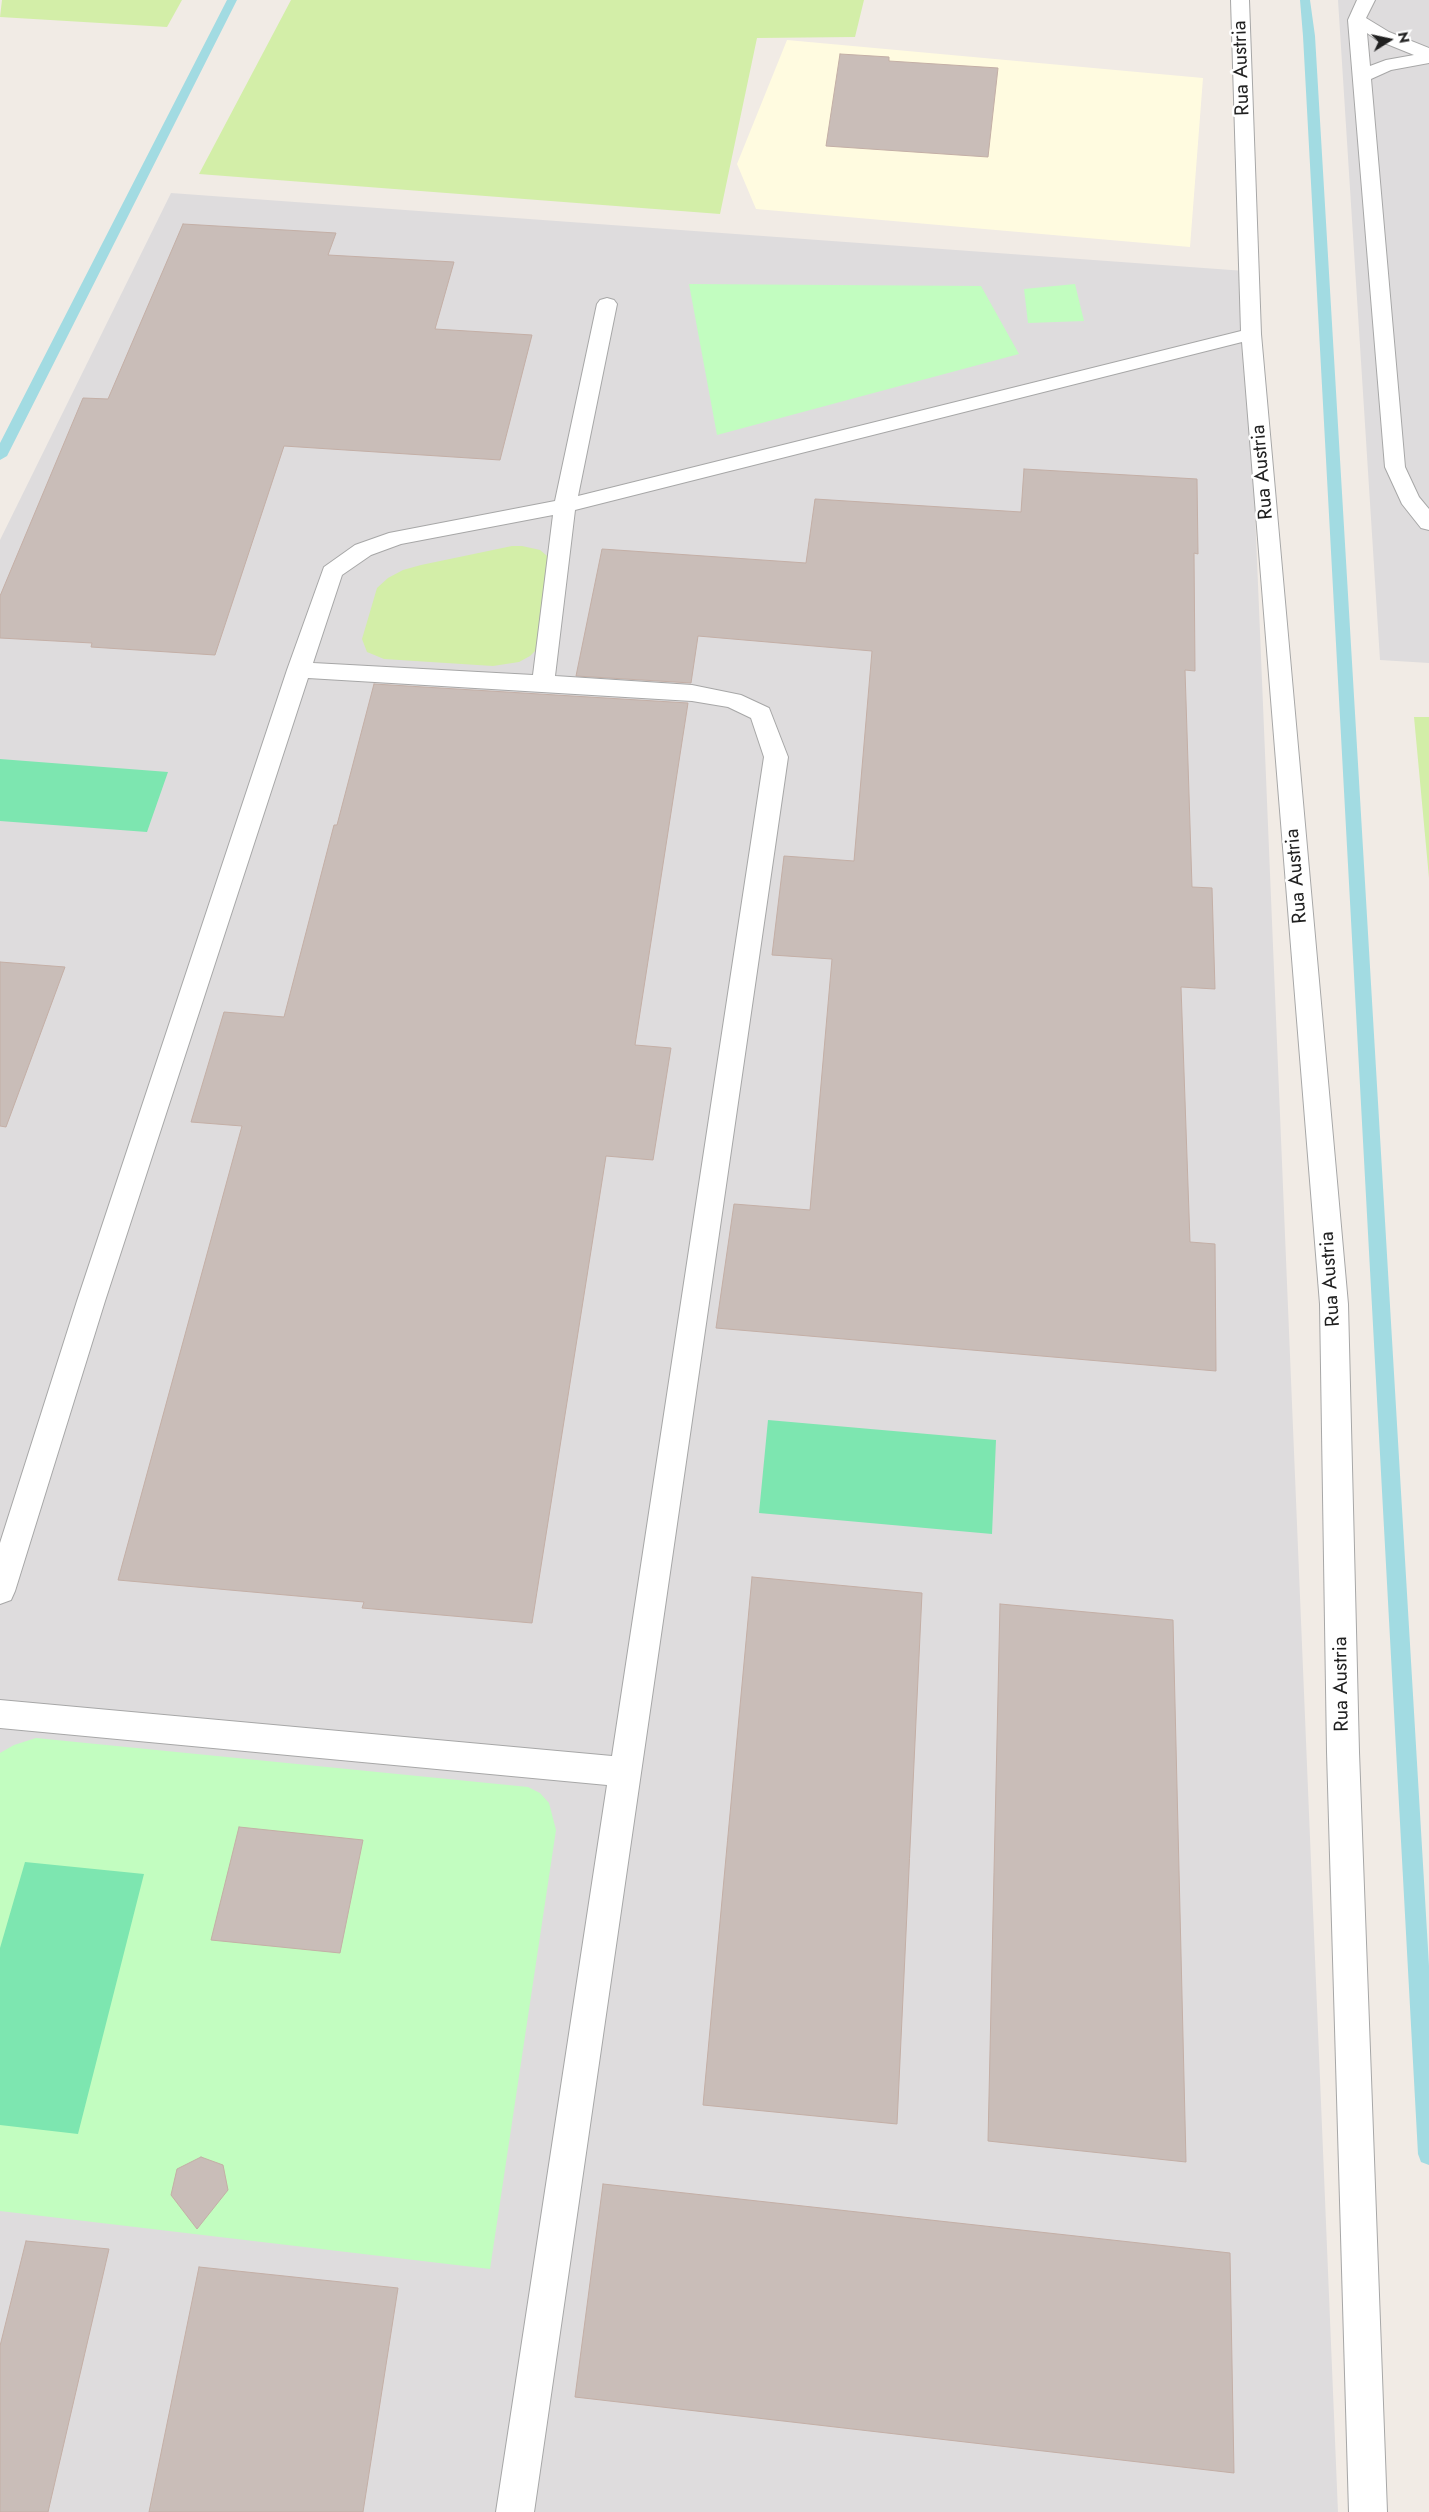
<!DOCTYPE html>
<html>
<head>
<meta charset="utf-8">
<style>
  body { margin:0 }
  #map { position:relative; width:1429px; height:2512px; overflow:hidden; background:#f1ebe5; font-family:Jost,sans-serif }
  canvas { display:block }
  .north { position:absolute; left:1364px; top:15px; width:50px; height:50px; -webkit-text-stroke:4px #fff; paint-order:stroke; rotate:80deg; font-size:14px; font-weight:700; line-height:20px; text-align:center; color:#202020 }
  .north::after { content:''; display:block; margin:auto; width:18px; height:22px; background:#202020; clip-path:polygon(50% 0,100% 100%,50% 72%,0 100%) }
</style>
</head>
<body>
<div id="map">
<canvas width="1429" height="2512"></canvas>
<div class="north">N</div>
</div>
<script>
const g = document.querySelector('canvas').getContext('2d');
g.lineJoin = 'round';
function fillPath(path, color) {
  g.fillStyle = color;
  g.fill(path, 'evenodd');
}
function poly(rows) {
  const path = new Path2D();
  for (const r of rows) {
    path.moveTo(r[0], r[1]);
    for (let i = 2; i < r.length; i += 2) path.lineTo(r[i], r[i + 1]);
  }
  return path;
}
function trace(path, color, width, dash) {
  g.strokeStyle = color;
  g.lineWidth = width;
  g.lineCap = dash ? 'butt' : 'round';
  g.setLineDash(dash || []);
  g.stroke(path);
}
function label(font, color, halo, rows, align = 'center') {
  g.font = font + ' Jost,sans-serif';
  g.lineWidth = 5;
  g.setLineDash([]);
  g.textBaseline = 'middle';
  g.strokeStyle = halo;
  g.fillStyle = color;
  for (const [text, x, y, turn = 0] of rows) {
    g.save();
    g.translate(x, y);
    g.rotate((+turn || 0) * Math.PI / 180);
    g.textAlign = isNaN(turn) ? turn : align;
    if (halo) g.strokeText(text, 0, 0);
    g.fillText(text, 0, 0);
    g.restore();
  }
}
fillPath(poly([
  [1338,0,1429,0,1429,663,1380,660],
  [171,193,1245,271,1338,2512,0,2512,0,540]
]), '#dedcdd');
fillPath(poly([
  [787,40,1203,78,1190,247,756,209,737,164]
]), '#fffbe0');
fillPath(poly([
  [2,0,182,0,167,27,0,17],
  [291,0,864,0,855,37,757,38,720,214,199,174],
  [512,546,522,546,540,550,552,560,537,649,530,656,519,662,493,666,384,659,367,652,362,639,377,588,388,578,403,570,421,565],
  [1414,717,1429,717,1429,878]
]), '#d3eea8');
fillPath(poly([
  [689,284,981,286,1019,354,717,435],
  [1075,284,1084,321,1028,323,1024,289],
  [36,1738,528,1787,540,1793,549,1803,556,1830,490,2269,0,2211,0,1753,14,1745]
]), '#c2fdc0');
fillPath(poly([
  [0,759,168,772,147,832,0,821],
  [768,1420,996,1440,992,1534,759,1513],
  [25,1862,144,1874,78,2134,0,2125,0,1948]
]), '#7de6b0');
fillPath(poly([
  [227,0,237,0,7,456,0,460,0,443,227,0],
  [1300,0,1310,0,1315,36,1429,1966,1429,2165,1421,2162,1418,2154,1303,36,1300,0]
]), '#a2dbe2');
const building = poly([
  [840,54,889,57,889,61,998,68,988,157,826,146,840,54],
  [183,224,336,233,328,255,454,262,435,329,532,335,500,460,284,446,215,655,91,647,92,643,0,638,0,596,83,398,108,399,183,224],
  [1024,469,1197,479,1198,554,1194,553,1195,671,1185,670,1192,887,1212,888,1215,989,1181,987,1190,1242,1215,1244,1216,1371,716,1328,734,1204,810,1210,832,959,772,955,784,856,854,861,872,651,698,636,691,683,576,676,602,549,806,563,815,499,1021,512,1024,469],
  [374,684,688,703,635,1045,671,1048,653,1160,606,1156,532,1623,362,1608,364,1602,118,1580,242,1126,191,1122,224,1012,284,1017,334,825,337,825,374,684],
  [0,962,65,967,6,1127,0,1126,0,962],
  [752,1577,922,1593,897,2124,703,2105,752,1577],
  [1000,1604,1173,1620,1186,2162,988,2141,1000,1604],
  [239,1827,363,1840,340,1953,211,1940,239,1827],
  [201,2157,223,2165,228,2190,197,2229,171,2195,177,2169,201,2157],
  [603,2184,1230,2253,1234,2473,575,2397,603,2184],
  [26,2241,109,2249,48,2512,0,2512,0,2346,26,2241],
  [199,2267,398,2288,363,2512,149,2512,199,2267]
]);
fillPath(building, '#c9bdb8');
trace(building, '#c4afa6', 1);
const street = poly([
  [1231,0,1249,0,1261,334,1348,1304,1359,1752,1387,2512,1349,2512,1327,1752,1320,1304,1242,342,575,510,555,676,692,685,741,695,769,708,788,757,534,2512,496,2512,607,1785,0,1728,0,1700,612,1756,764,757,751,718,728,707,692,701,308,678,105,1301,15,1591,11,1600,0,1604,0,1543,77,1301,287,670,324,567,355,545,389,533,555,501,597,304,600,300,607,298,614,300,617,304,578,496,1241,331,1231,0],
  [553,515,533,675,313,663,342,575,371,555,401,544,553,515],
  [1357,0,1375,0,1366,18,1389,32,1429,48,1429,63,1391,70,1371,79,1405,467,1419,497,1429,509,1429,530,1421,528,1402,504,1385,467,1348,20,1357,0],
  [1367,33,1377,40,1414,55,1386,60,1370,66,1367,33]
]);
trace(street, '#a7a7a7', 2);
fillPath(street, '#fff');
label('20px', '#202020', '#fff', [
  ["Rua Austria",1242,68,-92],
  ["Rua Austria",1263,472,-95],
  ["Rua Austria",1297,876,-95],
  ["Rua Austria",1331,1279,-94],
  ["Rua Austria",1342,1684,-91]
]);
</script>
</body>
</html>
